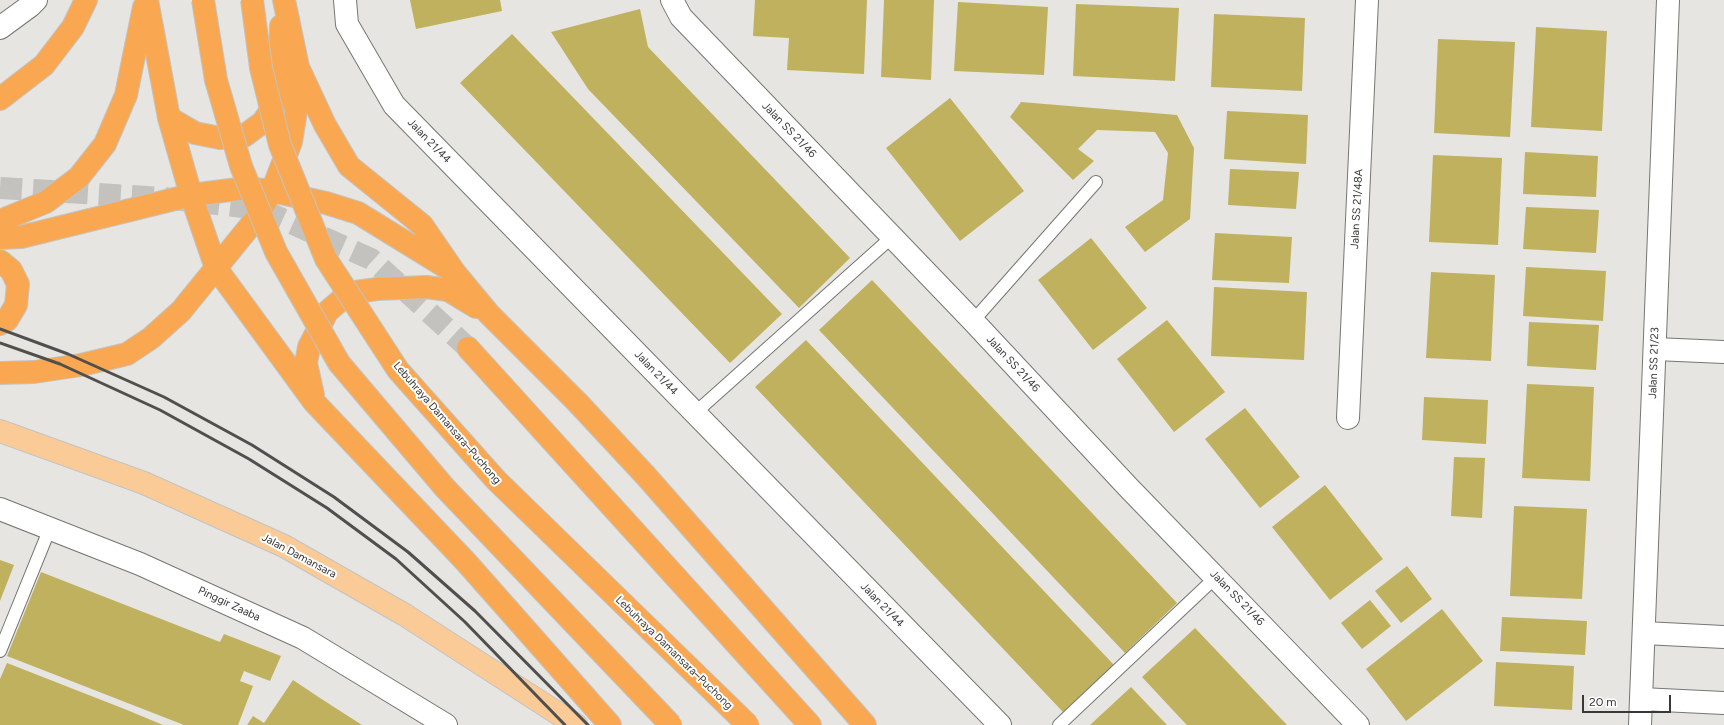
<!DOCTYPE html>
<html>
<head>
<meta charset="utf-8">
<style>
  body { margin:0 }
  #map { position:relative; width:1724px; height:725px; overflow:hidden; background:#e6e5e1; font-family:Figtree,sans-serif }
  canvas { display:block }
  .scale { position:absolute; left:1582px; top:695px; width:89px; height:18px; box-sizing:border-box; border:2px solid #383836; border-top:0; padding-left:5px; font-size:12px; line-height:14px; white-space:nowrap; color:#383836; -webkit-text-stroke:3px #fff; paint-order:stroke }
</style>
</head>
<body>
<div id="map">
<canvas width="1724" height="725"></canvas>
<div class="scale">20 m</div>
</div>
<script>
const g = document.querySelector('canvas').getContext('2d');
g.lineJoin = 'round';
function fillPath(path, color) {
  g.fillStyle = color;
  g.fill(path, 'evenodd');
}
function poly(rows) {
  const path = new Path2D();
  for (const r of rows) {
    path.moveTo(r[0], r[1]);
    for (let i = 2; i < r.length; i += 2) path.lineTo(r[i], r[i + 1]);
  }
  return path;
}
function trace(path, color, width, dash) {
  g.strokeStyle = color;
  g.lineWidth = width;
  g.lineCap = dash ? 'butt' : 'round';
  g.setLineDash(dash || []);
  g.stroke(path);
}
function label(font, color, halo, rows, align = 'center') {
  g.font = font + ' Figtree,sans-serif';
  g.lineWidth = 4;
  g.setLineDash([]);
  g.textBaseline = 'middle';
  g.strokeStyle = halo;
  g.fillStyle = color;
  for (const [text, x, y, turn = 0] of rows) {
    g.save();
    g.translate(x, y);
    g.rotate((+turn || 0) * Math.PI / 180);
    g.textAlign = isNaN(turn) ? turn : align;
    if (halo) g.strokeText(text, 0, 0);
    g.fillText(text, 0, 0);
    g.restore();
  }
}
fillPath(poly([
  [410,0,500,0,502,11,416,29],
  [755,0,867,0,864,74,787,70,789,38,753,36],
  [884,0,934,0,931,80,881,77],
  [958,2,1048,7,1044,75,954,71],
  [1076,4,1179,8,1175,81,1073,76],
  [640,9,648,47,850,258,799,308,588,89,551,32],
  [1214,14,1305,18,1302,91,1211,87],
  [1536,27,1607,31,1602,131,1531,127],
  [512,34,782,314,730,363,460,83],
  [1438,39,1515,42,1510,137,1434,133],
  [950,98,1024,191,960,241,886,148],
  [1021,102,1177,115,1194,148,1190,219,1145,252,1125,227,1163,200,1168,153,1155,132,1097,130,1078,149,1094,161,1073,180,1010,117],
  [1227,111,1308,115,1306,164,1224,159],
  [1525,152,1598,156,1596,197,1523,194],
  [1433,155,1502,158,1498,245,1429,242],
  [1230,169,1299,172,1296,209,1228,205],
  [1526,207,1599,210,1596,253,1523,249],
  [1215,233,1292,237,1289,283,1212,280],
  [1091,238,1147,308,1093,350,1038,280],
  [1526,267,1606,271,1603,321,1523,316],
  [1431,272,1495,275,1491,361,1426,358],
  [872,280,1177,603,1125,653,819,330],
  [1214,287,1307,292,1304,360,1211,356],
  [1167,320,1225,392,1174,432,1117,359],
  [1529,322,1599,325,1596,370,1527,366],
  [806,340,1114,665,1063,712,755,387],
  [1527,384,1594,387,1590,481,1522,478],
  [1424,397,1488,400,1486,444,1422,440],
  [1245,408,1300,477,1260,508,1205,439],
  [1454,457,1485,458,1482,518,1451,516],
  [1325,485,1383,559,1330,600,1272,527],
  [1514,506,1587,509,1582,599,1510,596],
  [0,560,14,565,0,601],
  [1407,566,1432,599,1401,623,1375,591],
  [41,572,220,642,224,634,281,656,270,681,244,671,240,681,253,686,238,725,184,725,7,656],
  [1370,600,1391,626,1362,649,1341,623],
  [1442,609,1483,661,1406,721,1366,669],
  [1502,617,1587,621,1585,655,1500,651],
  [1195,628,1215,649,1287,725,1187,725,1183,721,1142,677],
  [1496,662,1574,666,1572,710,1494,706],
  [7,663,127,710,163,725,0,725,0,679],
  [293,680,320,698,362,725,247,725,253,716,264,723],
  [1131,687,1167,725,1090,725]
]), '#c0b15f');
trace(poly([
  [0,188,164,198,260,209,371,259,468,348]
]), '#c3c2bf', 22, [22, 11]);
const lane = poly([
  [973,321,1096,182],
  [695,413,892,237],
  [0,651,50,528],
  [1059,725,1216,577]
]);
const street = poly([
  [345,0,347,24,394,105,1000,725],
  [672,0,681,17,973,321,1128,487,1358,725],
  [0,28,30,6,36,0],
  [1655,349,1724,352],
  [1348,418,1367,0],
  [0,509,140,564,303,638,446,725],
  [1644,633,1724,637],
  [1641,699,1724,703]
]);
const secondary = poly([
  [1640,725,1668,0]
]);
const primary = poly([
  [0,431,144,483,284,546,405,615,576,725]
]);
const highway = poly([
  [147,0,169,118,191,195,216,268,314,402,466,562,610,725],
  [284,0,298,67,325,125,349,166,422,225,455,273,489,314,578,403,646,476,865,725],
  [0,99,44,65,73,27,86,0],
  [169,118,195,133,220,138,244,136,263,122,275,104,280,69,281,26],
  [0,221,46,202,79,177,105,144,126,95,144,7],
  [0,238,21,237,191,195,246,188,272,191,326,203,358,213,449,269],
  [0,261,11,270,18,284,16,305,7,320,0,324],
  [468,348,810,725],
  [0,373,34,372,81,365,127,354,151,338,181,311,255,220,272,191,291,142,296,111,298,70],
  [313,395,306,363,309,347,327,312,349,293,377,289,426,287,448,290,476,307]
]);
trace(lane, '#767672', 14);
trace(street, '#767672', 24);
trace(secondary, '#767672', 24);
trace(primary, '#c3c3c3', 24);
trace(highway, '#c3c3c3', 24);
trace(lane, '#fff', 12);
trace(street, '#fff', 22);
trace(secondary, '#fff', 22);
trace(primary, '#fbcb97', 22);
trace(highway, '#f9a851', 22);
trace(poly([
  [0,329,68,354,164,397,252,445,334,497,408,552,475,611,588,725],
  [0,343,60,364,160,410,249,459,327,508,396,559,465,622,565,725]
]), '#4f4f4d', 3);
const highwayBridge = poly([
  [203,0,216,80,241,166,276,252,339,363,445,488,671,725],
  [252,0,261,68,280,145,326,259,398,370,496,480,748,725]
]);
trace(highwayBridge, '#c3c3c3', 24, []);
trace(highwayBridge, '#f9a851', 22);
label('11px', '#383836', '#fff', [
  ["Jalan SS 21/46",789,130,46],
  ["Jalan 21/44",429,141,46],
  ["Jalan SS 21/48A",1357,209,-87],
  ["Jalan SS 21/23",1654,363,-88],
  ["Jalan SS 21/46",1013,364,47],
  ["Jalan 21/44",656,373,46],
  ["Lebuhraya Damansara–Puchong",447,423,49],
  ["Jalan Damansara",299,556,28],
  ["Jalan SS 21/46",1237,598,46],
  ["Pinggir Zaaba",229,604,25],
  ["Jalan 21/44",882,605,46],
  ["Lebuhraya Damansara–Puchong",674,653,44]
]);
</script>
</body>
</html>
